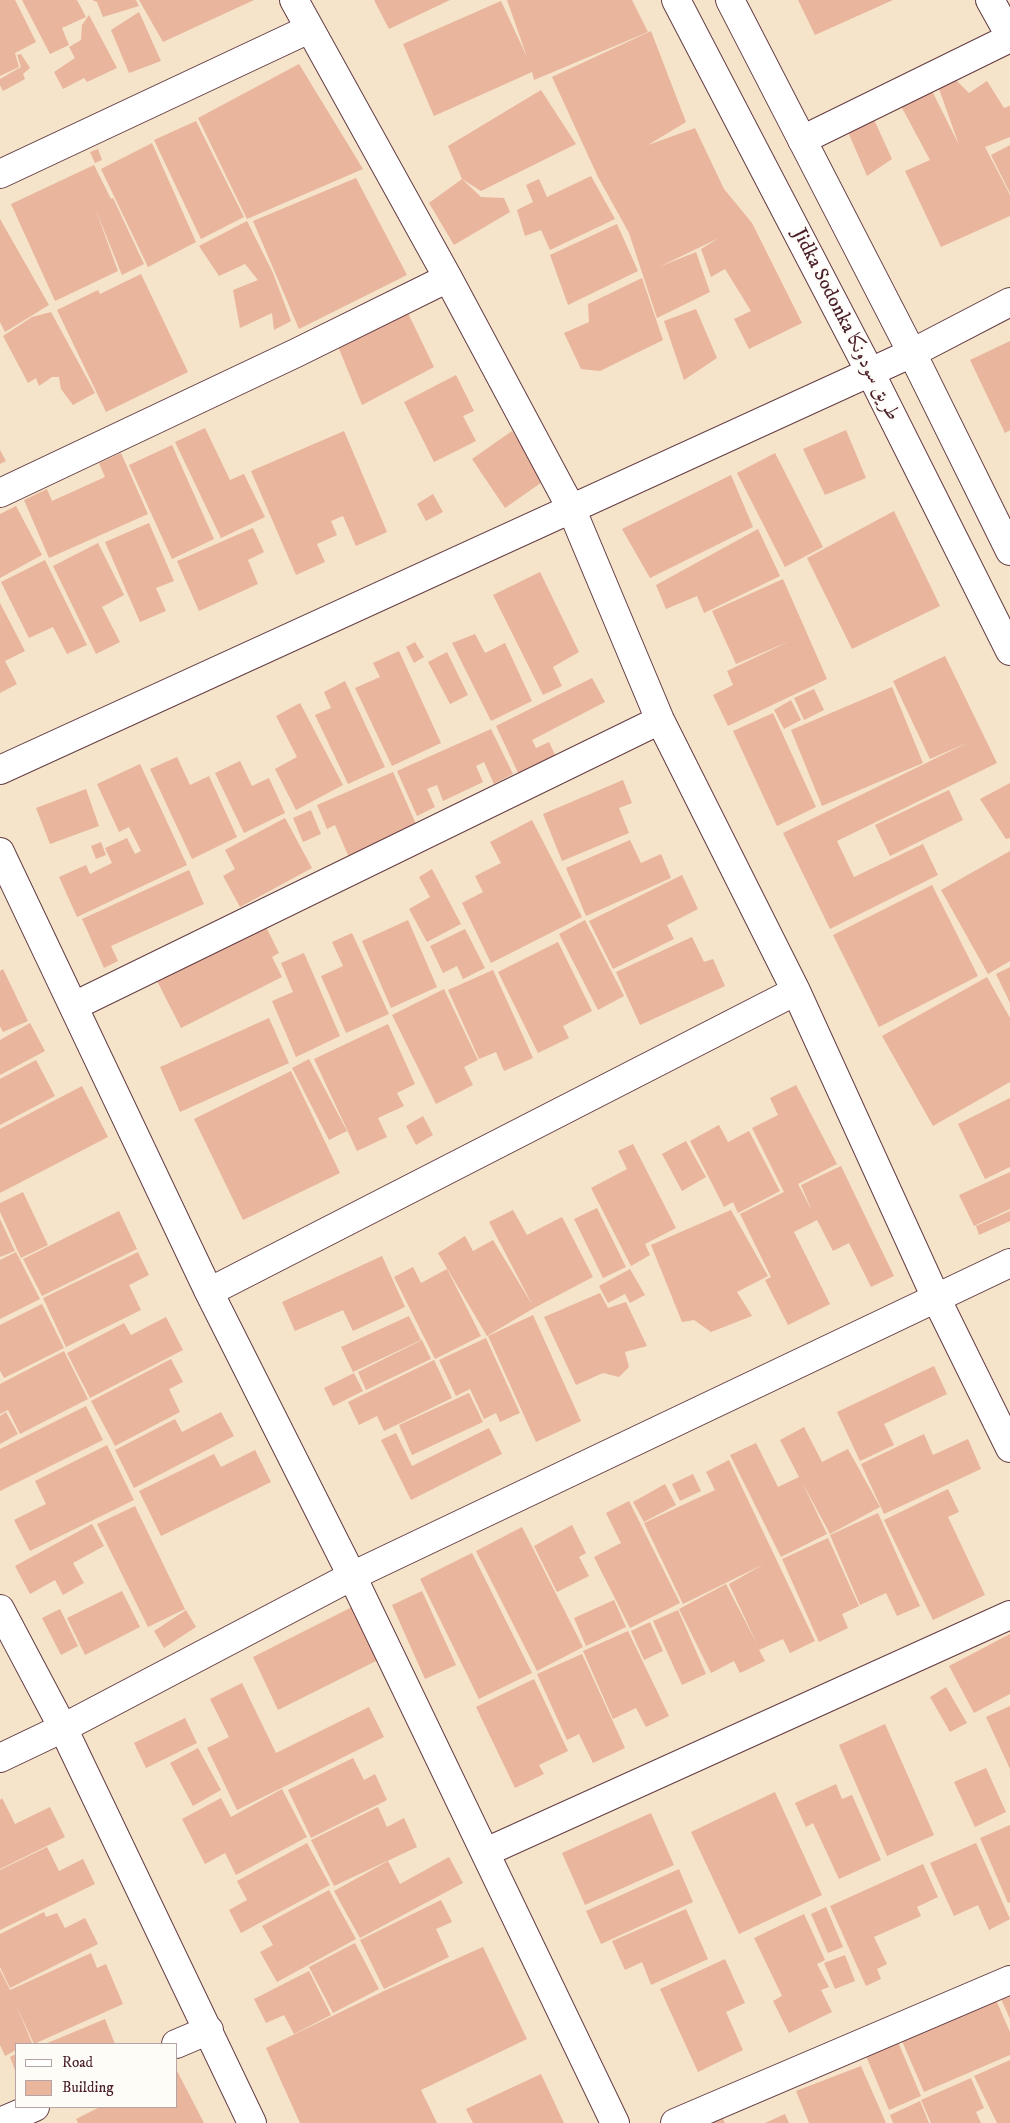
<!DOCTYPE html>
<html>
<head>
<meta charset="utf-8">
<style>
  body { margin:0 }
  #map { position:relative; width:1010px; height:2123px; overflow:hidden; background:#f5e3ca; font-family:"IM FELL DW Pica",serif }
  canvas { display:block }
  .legend { position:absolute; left:15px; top:2043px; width:162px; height:65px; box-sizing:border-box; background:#fdfcf7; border:1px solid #b5a4a5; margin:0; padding:6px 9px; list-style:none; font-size:15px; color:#4a1f2b }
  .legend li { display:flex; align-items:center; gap:10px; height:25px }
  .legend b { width:25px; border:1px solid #b5a4a5 }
</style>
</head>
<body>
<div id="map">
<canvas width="1010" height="2123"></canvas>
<ul class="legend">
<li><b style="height:6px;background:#fff"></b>Road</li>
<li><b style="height:14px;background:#e9b59d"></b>Building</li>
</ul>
</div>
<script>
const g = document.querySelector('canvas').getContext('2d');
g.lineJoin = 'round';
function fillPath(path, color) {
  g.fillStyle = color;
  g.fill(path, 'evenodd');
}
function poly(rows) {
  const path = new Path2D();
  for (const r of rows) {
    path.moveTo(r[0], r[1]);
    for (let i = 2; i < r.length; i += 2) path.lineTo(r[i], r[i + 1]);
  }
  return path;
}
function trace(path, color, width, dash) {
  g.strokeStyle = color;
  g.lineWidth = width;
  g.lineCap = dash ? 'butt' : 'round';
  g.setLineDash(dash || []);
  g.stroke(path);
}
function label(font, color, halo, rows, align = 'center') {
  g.font = font + ' "IM FELL DW Pica",Amiri,serif';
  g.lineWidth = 4.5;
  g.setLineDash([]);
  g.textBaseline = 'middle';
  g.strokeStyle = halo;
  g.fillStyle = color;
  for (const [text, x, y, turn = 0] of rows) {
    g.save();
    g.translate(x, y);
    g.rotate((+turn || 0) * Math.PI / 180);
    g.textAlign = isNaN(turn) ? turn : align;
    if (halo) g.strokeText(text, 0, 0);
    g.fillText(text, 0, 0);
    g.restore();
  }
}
fillPath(poly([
  [0,0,15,0,36,42,15,53,19,67,0,76],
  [22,0,77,0,86,17,62,28,69,45,50,54],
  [92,0,136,0,139,6,103,17,97,2],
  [139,0,254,0,163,42],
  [374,0,450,0,389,29],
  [507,0,632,0,648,32,534,80,532,72,434,116,403,44,501,1,527,57],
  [798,0,893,0,815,35],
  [139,12,161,61,129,73,111,30],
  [89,15,117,68,87,82,84,78,63,89,54,72,75,58,69,47,81,40,82,25],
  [651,31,686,122,648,145,695,128,724,189,752,223,802,323,749,349,734,319,751,311,725,269,711,277,701,249,719,238,659,267,696,252,710,292,657,318,629,233,598,177,552,77],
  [21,54,30,68,23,74,25,79,3,91,0,85,0,79,21,67,17,55],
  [299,64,363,169,247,219,198,118],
  [956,80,969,93,987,81,1004,108,1010,106,1010,137,985,147,1010,195,1010,216,941,247,905,171,930,160,901,106,932,91,959,145,938,86],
  [541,90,576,144,481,191,462,179,481,197,504,198,510,212,454,245,429,203,462,179,448,146],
  [871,113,892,159,867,176,845,125],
  [196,121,244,217,201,239,154,140],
  [152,143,196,242,148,267,101,169],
  [1010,145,1010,193,991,155],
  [98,149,102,160,95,163,90,152],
  [94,165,111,199,113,198,144,264,122,275,95,208,118,271,55,301,11,204],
  [591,176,615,219,550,250,541,230,525,236,517,210,533,202,526,185,539,179,547,197],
  [356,178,407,275,299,329,253,221],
  [0,219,49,305,5,332,0,322],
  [247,221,273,273,291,321,274,330,272,313,240,328,233,290,258,280,245,264,219,276,199,246],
  [617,224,638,271,568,305,550,255],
  [141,274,188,372,106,412,57,310,98,290,100,294],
  [642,278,663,340,600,371,581,369,564,333,589,322,588,304],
  [405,307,434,367,362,405,337,344],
  [696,309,717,358,684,380,664,321],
  [51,312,95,393,73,405,61,389,59,377,52,377,39,386,36,378,28,383,3,336,32,317],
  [1010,341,1010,430,1005,433,970,360],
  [456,375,474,411,463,416,476,441,434,462,404,402],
  [205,428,230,480,244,474,265,517,221,538,175,442],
  [846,430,866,478,825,495,803,449],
  [344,431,387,532,356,546,343,516,331,521,337,535,317,544,325,562,296,575,251,471],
  [512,431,545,480,505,508,472,459],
  [172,445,214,539,172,559,129,465],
  [0,450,6,461,0,464],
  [121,453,148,514,49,558,24,500,47,489,52,501,105,477,99,463],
  [775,453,823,547,785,567,737,473],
  [731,475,753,527,650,578,622,529],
  [433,494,443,512,426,521,417,504],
  [16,506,42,555,0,578,0,514],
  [894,511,940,606,852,649,807,558],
  [149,523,174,581,156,588,166,611,140,622,105,542],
  [253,528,264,552,248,560,258,584,199,611,177,561],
  [758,529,780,576,704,613,697,596,666,609,656,585],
  [98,543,124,595,102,607,120,642,96,654,53,566],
  [45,560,87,645,67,654,53,627,29,638,1,582],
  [540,572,579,652,553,667,562,686,543,695,493,595],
  [783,579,827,679,728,726,713,695,733,685,727,671,790,641,736,664,712,611],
  [0,603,25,651,5,661,17,684,0,693],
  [475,634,485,653,505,643,532,701,491,721,452,643],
  [415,642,424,657,414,663,406,647],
  [399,651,441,743,392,766,355,688,380,677,373,663],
  [447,652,468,695,450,704,428,662],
  [945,656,997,763,837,841,854,877,923,844,938,875,830,929,783,833,969,742,930,759,893,681],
  [592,678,605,702,532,740,536,748,549,742,557,759,520,777,496,726],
  [345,681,385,767,348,784,315,715,331,708,324,692],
  [892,687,923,763,822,806,791,730],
  [814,689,824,710,804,720,794,698],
  [791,700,801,720,784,729,774,710],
  [300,703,343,785,296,810,275,769,297,757,276,716],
  [773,713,816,807,777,826,733,731],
  [491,729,513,774,494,784,484,762,476,766,483,782,443,801,437,785,427,789,435,807,417,816,397,771],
  [177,757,190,785,209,776,237,837,192,859,150,769],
  [240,761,252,786,269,778,285,813,244,833,215,773],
  [140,764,187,865,77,917,59,877,86,865,90,874,112,863,105,848,127,838,135,854,141,851,129,827,119,832,97,784],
  [393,772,416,824,394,834,397,841,351,862,335,825,327,829,317,805],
  [623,780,632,803,619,808,629,833,562,861,543,814],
  [1010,783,1010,838,1006,839,980,799],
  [86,789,99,826,50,844,36,808],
  [949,790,963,820,890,856,875,825],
  [311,810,321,834,303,842,293,818],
  [285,818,312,868,240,907,223,876,235,869,225,850],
  [532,820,582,917,491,963,462,903,483,892,475,876,501,863,490,842],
  [630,840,641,863,661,854,671,878,586,916,566,868],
  [101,842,106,855,96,859,91,846],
  [1010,851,1010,961,988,974,941,890],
  [432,869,461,924,427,942,409,909,430,897,419,877],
  [189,870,204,904,111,946,118,961,104,968,82,919],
  [682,875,698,909,667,925,674,939,613,969,589,921],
  [932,885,978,976,879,1027,833,935],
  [408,920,437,987,391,1008,362,941],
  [585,920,624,996,598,1010,559,934],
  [263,921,279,953,272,957,282,977,181,1028,156,979],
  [465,929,485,968,463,979,457,966,443,973,430,946],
  [352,933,389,1014,346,1033,321,976,343,966,332,942],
  [692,937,704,962,713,959,725,986,640,1025,616,972],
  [558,942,592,1011,563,1026,569,1038,538,1053,498,972],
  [304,953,340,1036,296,1057,272,1001,293,992,281,963],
  [1010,967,1010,1003,996,974],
  [3,969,28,1021,3,1032,0,1026,0,971],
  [493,970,533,1058,504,1071,496,1052,479,1059,448,990],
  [987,977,1010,1018,1010,1082,933,1126,882,1036],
  [444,989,478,1060,464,1067,473,1085,436,1104,392,1015],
  [269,1018,289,1063,180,1112,160,1067],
  [30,1023,45,1051,0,1075,0,1040],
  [388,1024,415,1084,397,1093,404,1106,378,1118,387,1137,357,1151,314,1059],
  [309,1059,347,1131,329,1140,292,1068],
  [36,1060,55,1096,0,1125,0,1079],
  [291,1071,340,1173,243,1220,194,1119],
  [796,1085,837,1164,798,1184,812,1211,801,1185,841,1166,894,1276,871,1287,849,1243,833,1251,817,1220,794,1232,830,1304,788,1325,765,1280,771,1277,740,1214,784,1192,752,1128,778,1115,770,1098],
  [82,1086,108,1137,0,1193,0,1129],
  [1010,1098,1010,1167,985,1179,958,1124],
  [423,1116,433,1135,416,1145,406,1126],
  [719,1125,728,1142,749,1131,780,1191,738,1213,733,1202,724,1207,690,1141],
  [686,1141,706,1177,682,1191,662,1154],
  [633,1144,676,1228,645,1244,650,1255,631,1266,591,1188,627,1169,618,1151],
  [1010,1172,1010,1209,974,1226,959,1195],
  [23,1192,48,1245,21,1258,0,1212,0,1203],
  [597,1208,626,1267,603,1278,574,1219],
  [513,1210,527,1235,562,1217,593,1277,534,1308,487,1336,438,1253,465,1236,473,1251,493,1240,533,1306,489,1222],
  [731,1210,768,1276,737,1292,752,1316,711,1332,694,1320,682,1322,651,1245],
  [119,1211,137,1249,42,1296,23,1259],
  [1010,1211,1010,1221,979,1235,976,1226],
  [0,1219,15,1251,0,1257],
  [16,1252,40,1299,0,1319,0,1260],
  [138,1252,149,1275,129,1285,141,1310,66,1347,43,1298],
  [382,1256,405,1307,353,1331,343,1310,295,1331,282,1302],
  [413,1267,421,1283,447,1269,481,1336,435,1359,394,1277],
  [630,1269,645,1295,630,1303,625,1294,608,1303,599,1286],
  [600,1293,608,1308,626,1302,647,1346,625,1352,629,1367,619,1377,603,1373,576,1385,544,1317],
  [42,1304,64,1348,4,1378,0,1371,0,1325],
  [533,1315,581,1421,536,1442,488,1336],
  [409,1316,421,1340,353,1372,341,1347],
  [166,1317,183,1350,90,1398,67,1353,124,1323,131,1335],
  [486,1338,520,1413,500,1422,496,1413,484,1419,470,1389,456,1396,439,1360],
  [422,1340,431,1359,366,1390,358,1372],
  [64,1351,88,1399,20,1434,8,1410,0,1414,0,1384],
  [171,1359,183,1382,169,1389,180,1412,115,1446,91,1401],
  [434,1360,452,1398,384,1431,377,1416,359,1425,348,1402],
  [934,1366,947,1394,884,1424,894,1445,860,1461,837,1412],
  [354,1373,363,1391,333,1406,324,1388],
  [469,1393,483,1422,412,1455,399,1425],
  [86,1406,103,1440,0,1491,0,1449],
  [6,1412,18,1434,0,1444,0,1416],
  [221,1412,234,1436,134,1488,115,1450,175,1419,182,1432],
  [804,1427,822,1462,848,1449,880,1507,830,1534,802,1482,827,1534,781,1557,730,1455,756,1443,778,1487,799,1477,780,1440],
  [489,1428,502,1454,411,1500,381,1440,396,1433,412,1466],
  [924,1434,933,1455,968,1439,981,1469,884,1514,861,1464],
  [107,1445,134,1500,30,1551,14,1520,46,1504,35,1481],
  [255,1450,271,1482,161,1536,139,1491,214,1454,221,1467],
  [729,1460,815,1641,790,1653,783,1639,759,1650,765,1661,740,1673,734,1661,711,1673,679,1609,726,1584,757,1644,729,1584,764,1564,683,1604,644,1523,715,1490,706,1472],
  [693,1474,701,1491,680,1501,672,1484],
  [665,1484,676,1505,644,1522,633,1502],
  [948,1489,959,1512,948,1517,985,1595,933,1620,884,1520],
  [629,1501,680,1603,630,1628,594,1557,621,1543,606,1513],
  [135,1506,185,1609,148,1627,97,1524],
  [878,1513,920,1606,897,1616,886,1593,860,1605,830,1535],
  [92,1524,104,1546,73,1563,84,1583,63,1595,55,1580,30,1594,15,1566],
  [572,1525,586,1553,579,1557,589,1576,557,1592,534,1546],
  [522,1527,583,1647,537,1671,476,1551],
  [828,1538,859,1606,842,1614,848,1628,819,1642,782,1559],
  [472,1553,532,1673,479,1699,420,1579],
  [122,1591,140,1627,85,1655,67,1618],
  [422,1591,456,1665,425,1679,392,1605],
  [614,1600,626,1627,586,1646,574,1618],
  [356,1605,382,1658,278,1710,253,1657],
  [60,1609,78,1646,61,1655,42,1618],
  [186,1610,196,1627,164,1648,154,1631],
  [678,1610,706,1674,682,1685,653,1621],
  [650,1622,663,1651,644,1660,631,1631],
  [628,1631,669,1716,646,1727,636,1708,613,1719,583,1651],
  [1010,1634,1010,1694,974,1713,949,1666],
  [582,1654,625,1748,593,1763,579,1734,567,1740,537,1674],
  [534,1679,568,1751,539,1765,544,1774,515,1788,476,1707],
  [242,1683,276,1753,369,1707,384,1737,237,1810,207,1748,229,1737,210,1699],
  [946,1687,967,1723,950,1732,930,1697],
  [1010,1706,1010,1769,986,1717],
  [185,1718,197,1743,146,1768,134,1743],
  [885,1724,934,1835,887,1856,839,1745],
  [198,1748,221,1790,193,1806,170,1763],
  [353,1758,364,1780,375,1774,387,1800,311,1838,288,1790],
  [986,1768,1006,1812,975,1827,954,1782],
  [836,1784,842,1799,852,1795,881,1860,839,1879,813,1823,806,1827,795,1803],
  [282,1789,307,1837,236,1875,225,1853,205,1864,182,1819,221,1798,231,1817],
  [775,1792,822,1895,739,1934,691,1832],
  [2,1798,15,1824,50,1807,65,1837,0,1869,0,1800],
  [378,1807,387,1827,404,1818,417,1847,334,1886,311,1840],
  [651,1813,674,1865,585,1905,562,1853],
  [1010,1825,1010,1902,1008,1903,980,1838],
  [307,1843,330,1885,241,1933,229,1910,247,1900,237,1881],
  [976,1843,1010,1919,989,1930,978,1905,954,1916,930,1863],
  [47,1847,59,1871,83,1859,95,1884,0,1930,0,1870],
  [449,1857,463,1883,360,1938,334,1891,388,1861,400,1884],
  [923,1864,938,1897,917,1907,921,1916,874,1937,887,1964,877,1969,881,1979,866,1986,830,1906],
  [679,1869,693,1902,601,1944,586,1911],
  [329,1890,356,1939,277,1982,260,1952,273,1945,262,1926],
  [441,1900,452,1922,436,1929,449,1957,384,1989,360,1940],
  [826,1907,843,1947,828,1953,811,1914],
  [686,1909,708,1959,651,1985,642,1962,625,1970,612,1941],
  [44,1912,46,1917,57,1913,65,1928,85,1918,98,1944,10,1988,0,1967,0,1934],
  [804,1914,825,1960,817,1964,829,1987,821,1990,832,2012,789,2033,773,2001,782,1996,754,1938],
  [355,1943,379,1989,333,2013,309,1967],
  [483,1947,527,2039,421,2090,437,2123,300,2123,266,2048,384,1991],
  [91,1953,97,1968,106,1964,123,2004,34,2044,16,2005,32,2043,16,2044,16,2050,5,2056,0,2045,0,1970,10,1990],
  [845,1955,855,1981,835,1989,824,1963],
  [725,1959,745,2003,726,2012,743,2050,698,2072,660,1989],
  [309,1971,331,2015,294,2034,284,2015,266,2023,254,1999],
  [1010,1997,1010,2019,1001,1999],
  [996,2000,1010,2032,1010,2055,924,2092,902,2041],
  [105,2019,115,2044,45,2044],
  [898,2042,921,2096,889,2110,866,2056],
  [16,2054,16,2073,10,2057],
  [1010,2060,1010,2123,997,2123,974,2076],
  [861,2066,886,2123,809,2123,796,2091],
  [176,2069,204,2123,78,2123,76,2119,100,2107,176,2107],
  [541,2074,564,2123,473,2123,466,2109],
  [971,2078,984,2108,976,2112,981,2123,931,2123,921,2100],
  [920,2101,929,2123,893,2123,890,2115],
  [720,2113,725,2123,699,2123],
  [785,2114,789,2123,765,2123]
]), '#e9b59d');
const street = poly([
  [294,0,448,278,571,508,660,720,796,991,936,1298,1010,1448],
  [990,0,1010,36],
  [802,140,1010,38],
  [0,174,309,29],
  [0,493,296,353,448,278],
  [0,770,912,353,1010,302],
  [0,852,209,1292,352,1576,615,2123],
  [74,1006,660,720],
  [209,1292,796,991],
  [0,1609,63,1728,252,2123],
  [0,1758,63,1728,352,1576,1010,1263],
  [486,1852,1010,1615],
  [176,2044,209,2030],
  [0,2122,35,2107],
  [675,2123,1010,1980]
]);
const secondary = poly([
  [676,0,870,372,1010,651],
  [730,0,912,353,1010,551]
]);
trace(street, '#643c43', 30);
trace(secondary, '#643c43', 30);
trace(street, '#fff', 28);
trace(secondary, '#fff', 28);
label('20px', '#4a1f2b', '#fdfcf7', [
  ["Jidka Sodonka طريق سودونكا",845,325,63]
]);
</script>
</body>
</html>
